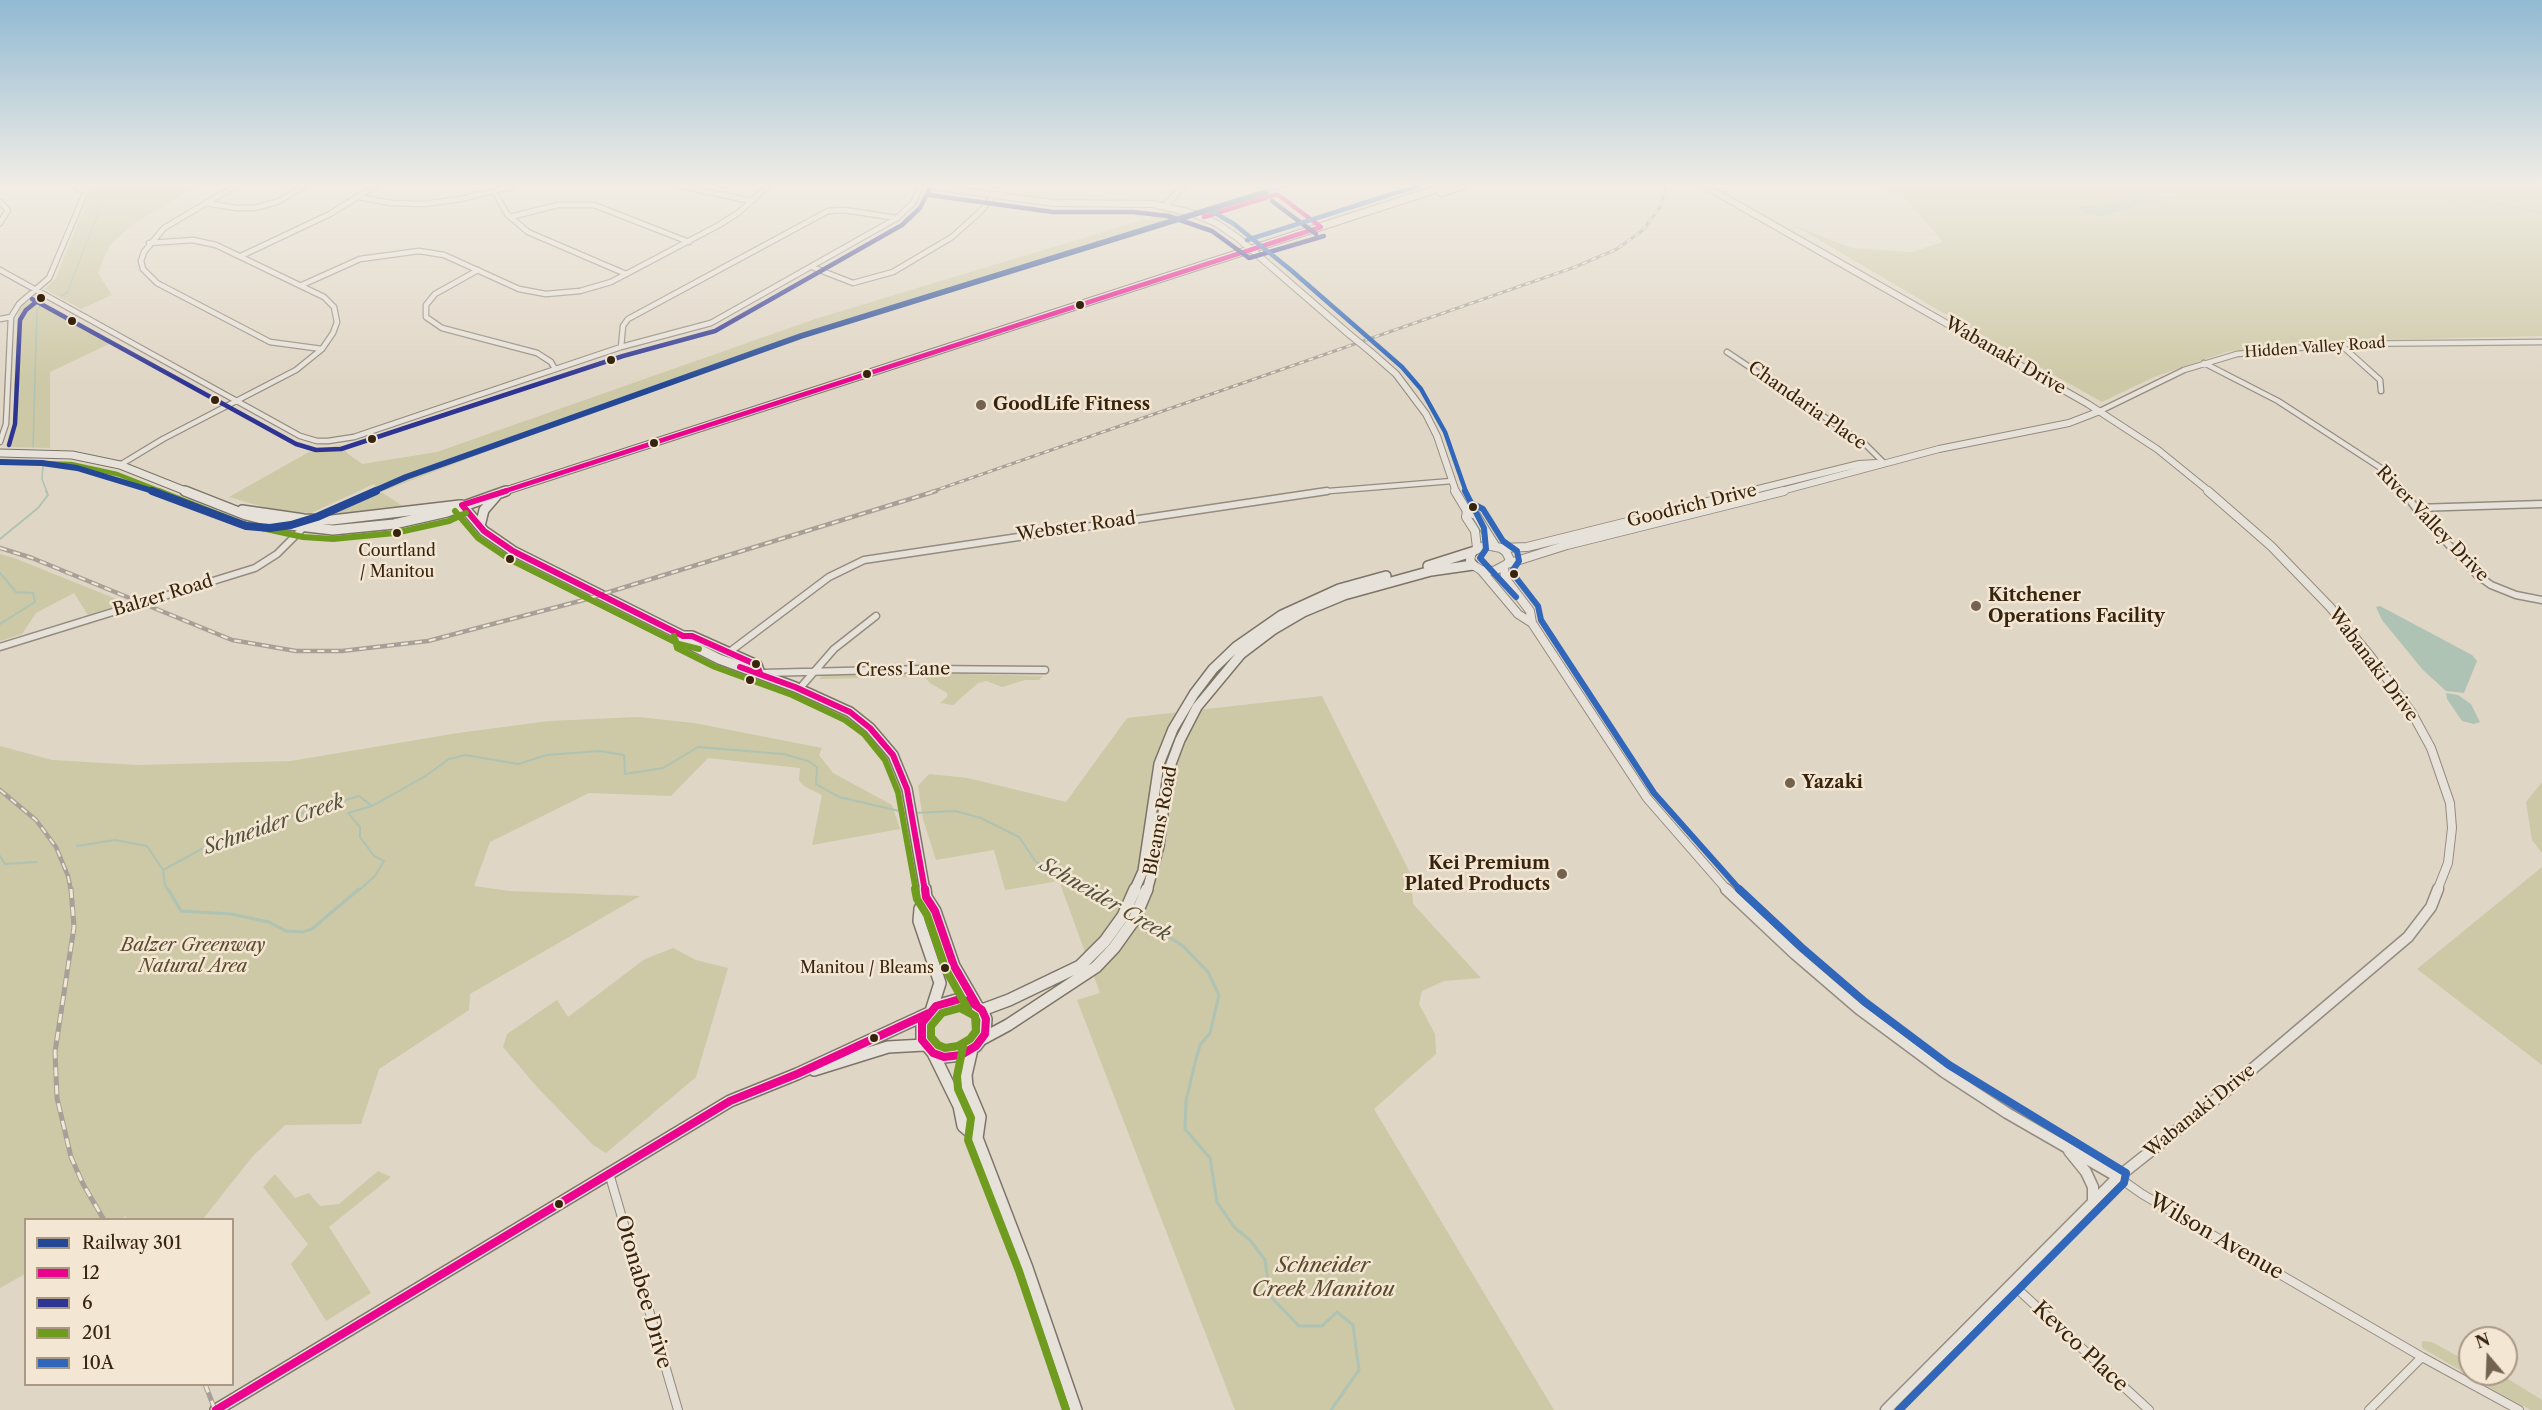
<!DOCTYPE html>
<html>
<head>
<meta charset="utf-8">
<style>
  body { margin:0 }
  #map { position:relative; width:2542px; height:1410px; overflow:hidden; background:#e0d6c5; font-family:"Libre Caslon Text",serif }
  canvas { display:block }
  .legend { position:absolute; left:24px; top:1218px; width:210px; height:168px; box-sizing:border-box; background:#f3e6d2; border:2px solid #a89884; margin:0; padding:8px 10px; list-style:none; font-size:18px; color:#37240e }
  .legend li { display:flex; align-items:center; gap:12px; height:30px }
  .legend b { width:30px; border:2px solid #a89884 }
  .north { position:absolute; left:2458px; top:1326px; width:60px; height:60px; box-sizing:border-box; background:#f3e6d2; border:2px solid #a89884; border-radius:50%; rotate:341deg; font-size:16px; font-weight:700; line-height:24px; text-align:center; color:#37240e }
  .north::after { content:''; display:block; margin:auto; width:21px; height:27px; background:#72624e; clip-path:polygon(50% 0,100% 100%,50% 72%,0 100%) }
</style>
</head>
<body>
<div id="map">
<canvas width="2542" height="1410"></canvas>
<ul class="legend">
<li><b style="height:8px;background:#244895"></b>Railway 301</li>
<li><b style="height:8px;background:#eb028d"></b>12</li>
<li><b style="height:8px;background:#2e3491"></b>6</li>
<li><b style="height:8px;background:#6f9c1e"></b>201</li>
<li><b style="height:8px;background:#3067bb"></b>10A</li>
</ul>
<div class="north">N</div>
</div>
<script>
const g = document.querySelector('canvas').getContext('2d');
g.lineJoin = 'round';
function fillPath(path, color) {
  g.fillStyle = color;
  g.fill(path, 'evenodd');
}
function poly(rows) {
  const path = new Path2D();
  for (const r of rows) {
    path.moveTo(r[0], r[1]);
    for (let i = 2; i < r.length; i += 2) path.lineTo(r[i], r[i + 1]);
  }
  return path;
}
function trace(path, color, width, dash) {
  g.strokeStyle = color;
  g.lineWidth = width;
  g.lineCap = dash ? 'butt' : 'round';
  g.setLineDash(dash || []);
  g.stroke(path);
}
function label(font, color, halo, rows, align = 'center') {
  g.font = font + ' "Libre Caslon Text",serif';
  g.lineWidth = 5;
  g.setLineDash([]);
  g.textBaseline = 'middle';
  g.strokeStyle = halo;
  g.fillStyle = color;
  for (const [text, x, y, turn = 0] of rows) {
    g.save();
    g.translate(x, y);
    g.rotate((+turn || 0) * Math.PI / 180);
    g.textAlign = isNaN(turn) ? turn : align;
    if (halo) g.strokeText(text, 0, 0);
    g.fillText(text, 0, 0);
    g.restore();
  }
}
fillPath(poly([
  [93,186,198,186,133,224,109,246,98,273,112,295,81,309,45,289,56,278],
  [1876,186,2542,186,2542,336,2295,342,2226,352,2154,377,2102,402,1933,307,1794,225,1851,248,1912,252,1943,242,1907,200],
  [2157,194,2182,194,2102,217,2091,205,2117,201,2123,197],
  [1166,209,1187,217,1142,234,830,328,480,454,381,492,406,508,329,514,379,491,374,484,311,513,275,510,229,497,309,452,341,445,348,454,362,464,437,452,815,319,1159,215],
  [34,299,113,342,50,372,50,448,10,447,15,431,14,385,18,313,23,305],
  [0,554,14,558,126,603,88,615,74,593,36,613,22,634,0,641],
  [929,673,1043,676,1039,680,1025,680,1002,687,986,681,978,683,953,705,940,703,947,697,947,693,930,683,925,677,819,679,824,674],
  [1322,696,1411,875,1413,904,1481,978,1444,981,1422,991,1419,1004,1435,1034,1436,1054,1374,1109,1554,1410,1235,1410,1077,1000,1100,993,1059,881,1005,890,994,850,936,860,923,819,918,786,929,774,968,778,1066,802,1127,718],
  [638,717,694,723,822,748,819,755,833,773,892,805,900,829,812,845,822,795,804,786,799,780,800,768,708,758,671,796,589,793,490,842,474,886,509,891,640,896,470,994,469,1010,379,1069,361,1124,285,1125,252,1157,203,1219,128,1220,125,1216,120,1220,26,1220,25,1274,0,1288,0,746,52,760,138,765,291,761,458,733,549,721],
  [2542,782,2542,853,2532,840,2526,802],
  [2542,867,2542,1065,2417,969],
  [673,948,696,960,728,968,696,1077,606,1153,593,1145,537,1087,503,1047,507,1034,557,1000,568,1017,645,959],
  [378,1171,391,1177,329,1227,371,1293,326,1321,291,1264,308,1244,263,1187,275,1174,295,1198,309,1193,320,1206,339,1204],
  [2422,1341,2432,1342,2470,1363,2470,1374,2500,1374,2542,1400,2542,1410,2531,1410,2501,1394,2422,1348]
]), '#cdc8a5');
fillPath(poly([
  [2139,188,2165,196,2182,194,2187,198,2141,205,2102,217,2085,213,2081,209,2081,207,2091,205,2117,201,2129,191],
  [2380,606,2472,655,2477,661,2464,693,2446,691,2423,670,2382,620,2376,607],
  [2446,693,2458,695,2471,704,2480,722,2474,724,2462,721,2447,699]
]), '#aec3b3');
trace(poly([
  [2403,186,2422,196,2461,203,2485,201,2542,213],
  [2145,189,2149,186],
  [61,296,67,293,109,186],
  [33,447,37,309,44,305],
  [43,465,42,479,47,492]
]), '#aec3b3', 1.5);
trace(poly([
  [0,539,38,508,48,495,46,491],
  [0,573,16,592,33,593,35,602,0,624],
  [914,813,955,811,981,818,1019,837,1036,862,1090,891],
  [77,846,115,840,147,846,163,870,165,885,168,891],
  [0,856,5,864,37,862],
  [163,870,209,845,296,815,359,796,372,806],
  [358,891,375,876,384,861,374,856,360,837,360,827,348,813,372,806,424,777,449,759,465,755,518,764,547,755,599,751,624,755,625,774,663,768,698,747,783,754,808,761,817,767,816,784,839,797,908,813]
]), '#aec3b3', 2);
trace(poly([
  [168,889,181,911,231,914,269,922,286,931,303,932,312,929,359,889],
  [1087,889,1121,907],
  [1139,918,1183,946,1208,972,1219,995,1210,1033,1200,1045,1195,1063,1186,1101,1185,1129,1210,1158,1217,1202,1234,1227,1250,1240,1265,1260,1270,1296,1299,1326,1322,1326,1337,1312,1353,1325,1359,1370,1331,1410]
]), '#aec3b3', 3);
const minorFar2 = poly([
  [77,186,78,189,87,189],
  [235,186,164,228,144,252,141,261,143,269,157,283,270,342,322,349],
  [682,186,751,201],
  [494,191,507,214,528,232,626,274],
  [358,197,391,203,424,204,461,199,513,186],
  [0,202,8,210,0,223],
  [206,203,236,208,254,208,277,202,305,186],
  [510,217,558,205,594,205,689,242],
  [241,256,330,214,375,186],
  [812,267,853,283,893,272,952,237,981,211,993,196],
  [0,270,300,436,317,441,328,441,354,437,621,347,711,323,897,218,913,203,921,186],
  [478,270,435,294,426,305,426,317,442,328,537,353,551,362,555,369],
  [302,285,360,259,419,251,444,255,519,289,546,294,580,291,611,282,719,225,738,213,768,186],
  [0,319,11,317],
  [2340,344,2380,380,2381,391],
  [621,347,623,326,628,319,828,211,844,210,897,218],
  [1727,352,1865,444,1884,463],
  [2204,363,2278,401,2384,470,2404,492],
  [2100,411,2184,370,2237,354,2339,344,2542,342],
  [0,442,6,424,11,317,19,304,49,278,88,186],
  [120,465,163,439,296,370,322,349,333,333,337,322,334,307,324,297,216,245,193,240,149,243],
  [1317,492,1452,481]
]);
const minorFar1 = poly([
  [2403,491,2421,515,2477,575,2491,585,2516,595,2542,600],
  [2416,508,2542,504],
  [0,647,255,568,277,554,305,526],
  [728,653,829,577,864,560,1327,491],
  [763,673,923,669,1045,670],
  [800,688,834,649,876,616]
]);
const minor = poly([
  [609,1173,678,1410],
  [2118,1177,2142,1194,2422,1357,2519,1410],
  [2012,1284,2149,1410],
  [2369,1410,2422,1357]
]);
const tertiaryFar2 = poly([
  [930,186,1054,203,1153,204,1192,213,1216,223,1238,238,1350,335],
  [1705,186,2088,404,2157,449,2210,492],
  [1165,206,1183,186],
  [1371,352,1396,374,1426,414,1437,436,1456,492],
  [1746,492,1859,464,1877,463],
  [1778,492,1939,449,2069,423,2100,411]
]);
const tertiaryFar1 = poly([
  [1455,491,1467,511,1466,517,1475,531,1477,548],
  [2208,491,2271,546,2330,607,2371,657,2412,713,2431,748,2450,803,2452,828,2448,863,2437,891],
  [1467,511,1476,515,1496,547],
  [1486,545,1501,548,1506,552,1510,560,1507,564,1494,571,1481,570,1473,565,1470,560,1472,552,1486,545],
  [1501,548,1527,547,1752,491],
  [1507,564,1567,545,1784,491],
  [1504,567,1505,578,1530,611,1532,623,1647,798,1728,891],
  [1481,570,1518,614,1532,623]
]);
const tertiary = poly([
  [1726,889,1795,954,1859,1009,1944,1072,2007,1113,2118,1177],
  [2069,1151,2086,1172,2093,1187,2093,1202],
  [1886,1410,2118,1177,2224,1093,2408,937,2431,907,2438,889]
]);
const secondaryFar2 = poly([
  [1441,193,1462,186],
  [0,453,72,455,120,465,188,492],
  [502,492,1446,186]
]);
const secondaryFar1 = poly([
  [185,491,246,515,281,524,333,530,394,524,447,512,506,491],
  [462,505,484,531,513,551,683,636,692,636,757,665,760,673],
  [242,510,304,519,332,520,460,505],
  [480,526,484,510,497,495],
  [1428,566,1472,552],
  [683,636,683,641,719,659,795,687,850,712,870,728,893,755,907,789,925,891],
  [1134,891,1143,871,1159,764,1173,729,1194,694,1213,669,1236,647,1282,615,1339,589,1386,576],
  [1147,891,1159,846,1168,772,1180,740,1197,707,1241,654,1274,629,1303,612,1344,595,1431,571,1473,565]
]);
const secondary = poly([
  [925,889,926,897,935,911,954,966,976,1004],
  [926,897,920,909,919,921,940,983,932,1008],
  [960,999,971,1002,982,1010,986,1019,985,1034,976,1046,961,1055,944,1057,933,1053,922,1040,922,1023,936,1006,960,999],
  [982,1010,1009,1000,1080,966,1105,941,1123,916,1135,889],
  [982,1039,1008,1025,1096,967,1114,948,1134,920,1147,889],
  [972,1049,966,1075,967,1086,980,1117,977,1138,1027,1268,1076,1410],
  [933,1053,959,1106,963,1126,977,1138],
  [814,1070,888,1047,924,1045],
  [216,1410,730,1101,797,1074,929,1013]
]);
trace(minorFar2, '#948c80', 7);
trace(minorFar1, '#948c80', 9);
trace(minor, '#948c80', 10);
trace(tertiaryFar2, '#948c80', 8);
trace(tertiaryFar1, '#948c80', 10);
trace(tertiary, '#948c80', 13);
trace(secondaryFar2, '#7c7468', 9);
trace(secondaryFar1, '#7c7468', 12);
trace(secondary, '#7c7468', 14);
trace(minorFar2, '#e7e2d9', 4.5);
trace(minorFar1, '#e7e2d9', 6);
trace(minor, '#e7e2d9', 8);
trace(tertiaryFar2, '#e7e2d9', 6);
trace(tertiaryFar1, '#e7e2d9', 8);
trace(tertiary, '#e7e2d9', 10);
trace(secondaryFar2, '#e7e2d9', 7);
trace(secondaryFar1, '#e7e2d9', 9);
trace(secondary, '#e7e2d9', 11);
trace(poly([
  [1266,192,1286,186]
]), '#a6a098', 1.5);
const railFar2 = poly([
  [931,492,1575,267,1617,249,1643,230,1661,206,1666,186]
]);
const railFar1 = poly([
  [0,548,32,558,232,640,296,651,342,651,428,641,580,601,936,491],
  [0,790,36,820,56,847,68,876,71,891]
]);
const rail = poly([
  [71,889,74,927,55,1052,57,1098,71,1157,83,1184,104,1220],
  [205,1384,215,1410]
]);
trace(railFar2, '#a6a098', 3);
trace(railFar1, '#a6a098', 4.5);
trace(rail, '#a6a098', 5);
trace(railFar2, '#f3e6d2', 1.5, [5]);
trace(railFar1, '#f3e6d2', 2, [7]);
trace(rail, '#f3e6d2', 3, [9]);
const tertiaryBridge = poly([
  [1350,335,1371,352]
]);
trace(tertiaryBridge, '#948c80', 8, []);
trace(tertiaryBridge, '#e7e2d9', 6);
trace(poly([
  [1204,217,1277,194,1321,227],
  [502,492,1321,227]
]), '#eb028d', 4.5);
trace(poly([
  [506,491,462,505,484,531,513,551,683,636,692,636,757,665,760,673],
  [740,667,795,687,850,712,870,728,893,755,907,789,925,891]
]), '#eb028d', 6);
trace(poly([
  [925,889,926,897,935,911,954,966,976,1004],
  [960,999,971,1002,982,1010,986,1019,985,1034,976,1046,961,1055,944,1057,933,1053,922,1040,922,1023,936,1006,960,999],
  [216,1410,730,1101,797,1074,929,1013]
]), '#eb028d', 8);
trace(poly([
  [929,195,1053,212,1133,212,1168,216,1212,231,1249,258,1324,236],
  [1272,201,1316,234],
  [32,299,296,444,316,450,341,449,623,356,715,331,902,225,920,208,929,190],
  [9,445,15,424,20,320,26,310,41,298]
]), '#2e3491', 4.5);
trace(poly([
  [0,462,71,464,117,474,163,492]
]), '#6f9c1e', 4.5);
trace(poly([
  [159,491,243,524,303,537,333,539,395,533,449,521,466,513],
  [455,511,478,538,509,559,679,644,699,649],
  [674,636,677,648,715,667,792,695,845,720,864,734,885,760,898,792,916,891]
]), '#6f9c1e', 6);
trace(poly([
  [915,889,917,899,927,915,946,970,968,1009],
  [960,1008,975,1016,976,1031,970,1039,958,1046,945,1048,938,1045,931,1037,931,1026,942,1013,960,1008],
  [963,1047,957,1076,958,1089,971,1118,968,1140,1019,1271,1066,1410]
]), '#6f9c1e', 8);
trace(poly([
  [1208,209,1234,224,1292,271,1402,367,1421,389,1445,432,1466,492],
  [1247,240,1418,186]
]), '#3067bb', 4.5);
trace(poly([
  [1465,491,1484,528,1486,549,1480,558,1516,597],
  [1471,503,1483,509,1503,541,1517,551,1519,561,1513,570,1514,575,1538,606,1541,620,1654,793,1741,891]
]), '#3067bb', 6);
trace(poly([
  [1739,889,1801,947,1865,1002,1949,1065,2126,1173,2124,1183,1899,1410]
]), '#3067bb', 8);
trace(poly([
  [0,462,42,463,77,468,156,492],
  [372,492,406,477,801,336,1266,192]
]), '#244895', 6);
trace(poly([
  [152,491,246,526,270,528,291,525,317,517,376,491]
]), '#244895', 8);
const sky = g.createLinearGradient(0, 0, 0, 384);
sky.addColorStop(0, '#91bad3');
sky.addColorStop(0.48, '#f1ede5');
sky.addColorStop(1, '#f1ede500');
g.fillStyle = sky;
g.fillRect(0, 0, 2542, 384);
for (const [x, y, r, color] of [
  [41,298,5,"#37240e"],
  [1080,305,5,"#37240e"],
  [72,321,5,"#37240e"],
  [611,360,5,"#37240e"],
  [867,374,5,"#37240e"],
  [215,400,5,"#37240e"],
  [981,405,6,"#72624e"],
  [372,439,5,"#37240e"],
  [654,443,5,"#37240e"],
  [1473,507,5,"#37240e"],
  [397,533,5,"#37240e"],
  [510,559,5,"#37240e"],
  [1514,574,5,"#37240e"],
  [1976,606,6,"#72624e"],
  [756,664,5,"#37240e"],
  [750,680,5,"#37240e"],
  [1790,783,6,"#72624e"],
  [1562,874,6,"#72624e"],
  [945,968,5,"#37240e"],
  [874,1038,5,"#37240e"],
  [559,1204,5,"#37240e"]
]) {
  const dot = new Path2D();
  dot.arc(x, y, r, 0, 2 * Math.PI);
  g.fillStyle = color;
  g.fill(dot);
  trace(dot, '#f3e6d2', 2);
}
label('15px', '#37240e', '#f3e6d2', [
  ["Hidden Valley Road",2315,348,-4]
]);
label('16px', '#37240e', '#f3e6d2', [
  ["Courtland",397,551],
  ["/ Manitou",397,572],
  ["Manitou / Bleams",934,968,"right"]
]);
label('18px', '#37240e', '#f3e6d2', [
  ["Wabanaki Drive",2005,356,30],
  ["Chandaria Place",1807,406,35],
  ["Goodrich Drive",1692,506,-14],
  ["River Valley Drive",2432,524,46],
  ["Webster Road",1076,527,-8],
  ["Balzer Road",163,596,-17],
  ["Wabanaki Drive",2373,665,53],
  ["Cress Lane",903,670,-1],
  ["Bleams Road",1161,821,-79],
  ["Wabanaki Drive",2200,1111,-39]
]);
label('bold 18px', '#37240e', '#f3e6d2', [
  ["GoodLife Fitness",993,405],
  ["Kitchener",1988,596],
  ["Operations Facility",1988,617],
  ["Yazaki",1802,783],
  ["Kei Premium",1550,864,"right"],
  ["Plated Products",1550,885,"right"]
], 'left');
label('italic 18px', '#594a2d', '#f3e6d2', [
  ["Balzer Greenway",193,946],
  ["Natural Area",193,967]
]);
label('italic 20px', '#54513d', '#f3e6d2', [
  ["Schneider Creek",274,825,-19],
  ["Schneider Creek",1105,900,30]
]);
label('21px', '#37240e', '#f3e6d2', [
  ["Wilson Avenue",2216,1237,30],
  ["Otonabee Drive",643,1292,74],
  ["Kevco Place",2080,1347,43]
]);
label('italic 21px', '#594a2d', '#f3e6d2', [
  ["Schneider",1323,1266],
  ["Creek Manitou",1323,1290]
]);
</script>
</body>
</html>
